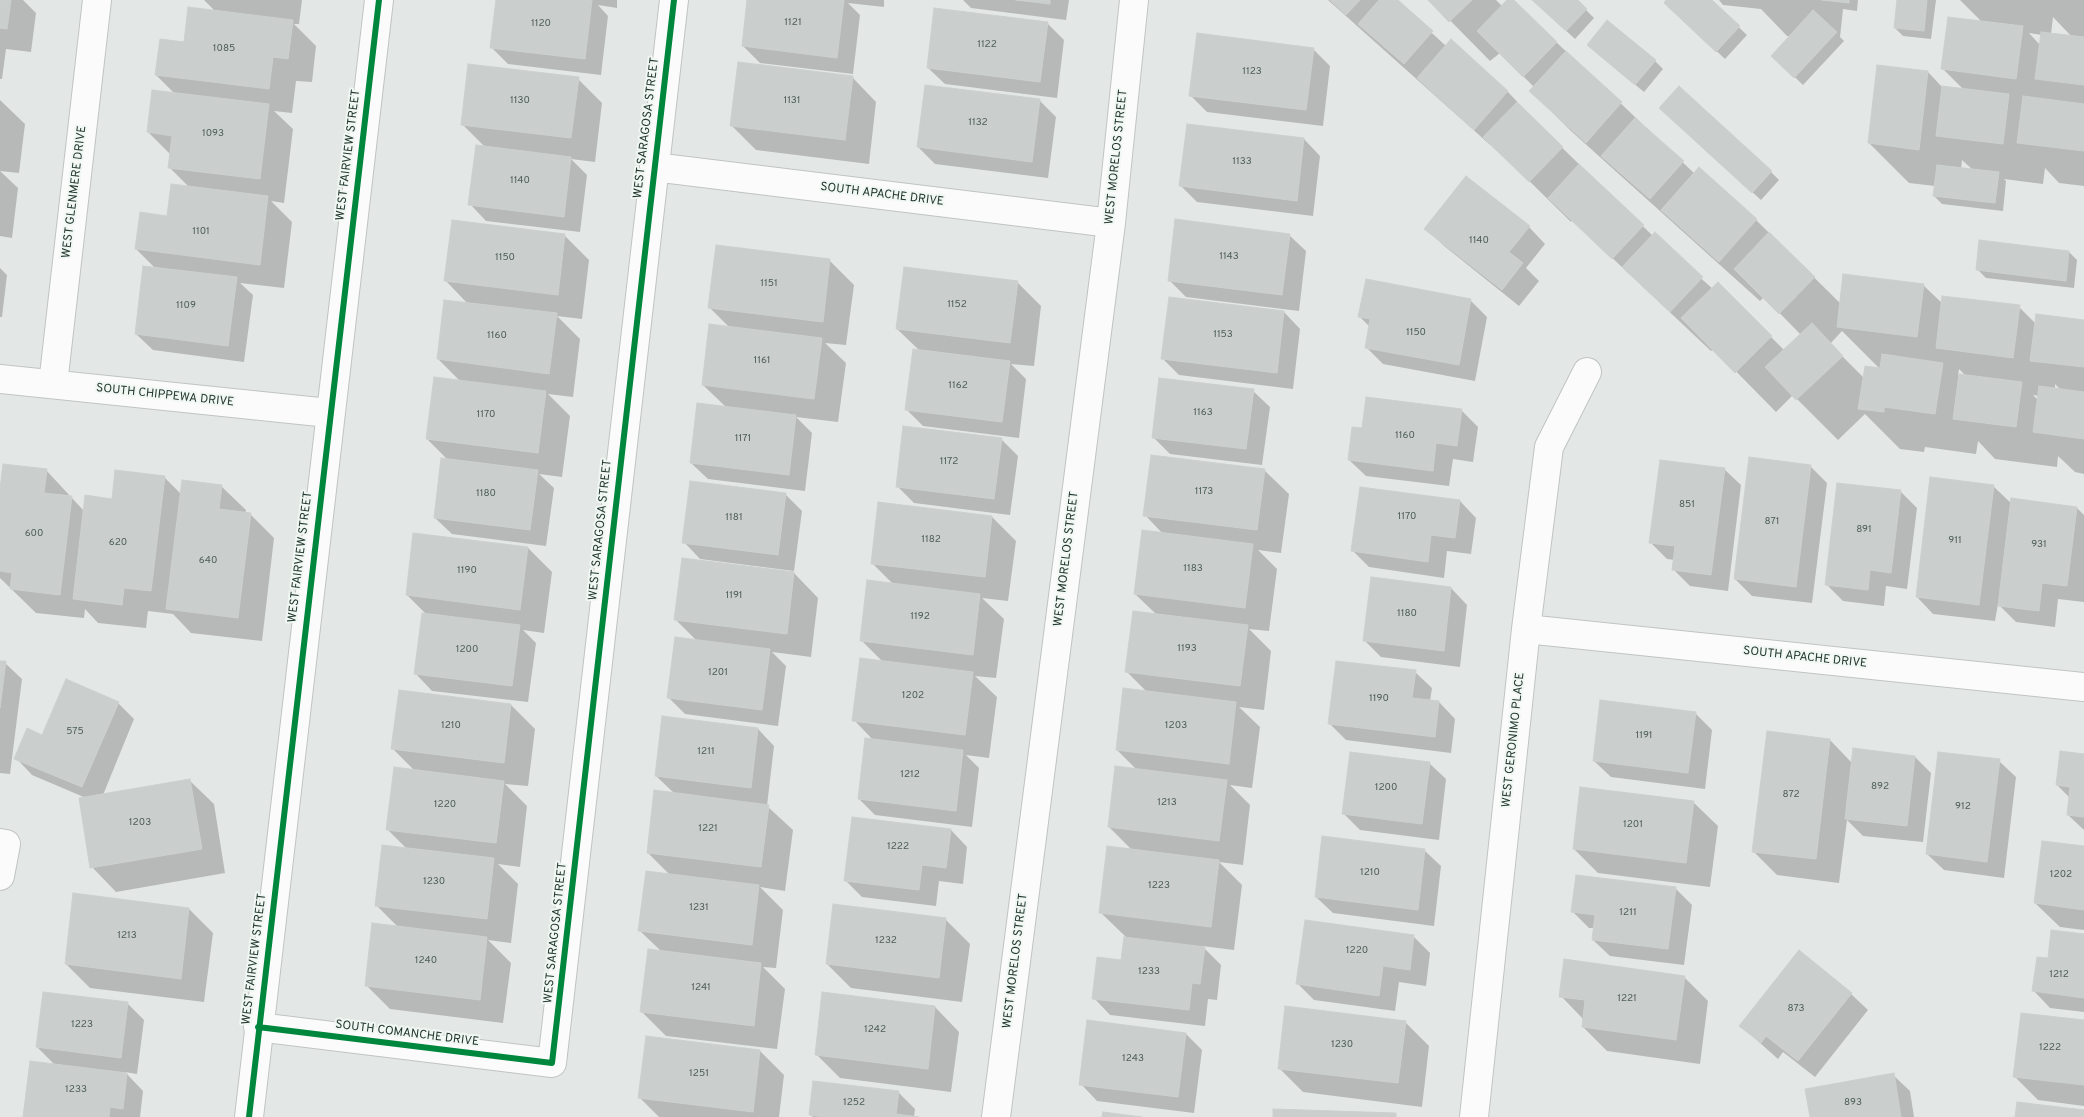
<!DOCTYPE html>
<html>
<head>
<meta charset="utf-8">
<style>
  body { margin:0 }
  canvas { display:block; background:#e3e7e5 }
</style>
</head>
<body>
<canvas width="2084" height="1117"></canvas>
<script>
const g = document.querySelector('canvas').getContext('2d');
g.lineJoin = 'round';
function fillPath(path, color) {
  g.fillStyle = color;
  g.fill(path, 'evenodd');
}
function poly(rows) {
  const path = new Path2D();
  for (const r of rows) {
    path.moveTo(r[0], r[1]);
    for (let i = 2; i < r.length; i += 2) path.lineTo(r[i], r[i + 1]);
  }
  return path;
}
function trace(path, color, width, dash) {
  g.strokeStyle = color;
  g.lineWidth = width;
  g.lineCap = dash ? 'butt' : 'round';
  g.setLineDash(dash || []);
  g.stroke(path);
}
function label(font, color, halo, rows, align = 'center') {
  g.font = font + ' Overpass,sans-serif';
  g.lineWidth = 4;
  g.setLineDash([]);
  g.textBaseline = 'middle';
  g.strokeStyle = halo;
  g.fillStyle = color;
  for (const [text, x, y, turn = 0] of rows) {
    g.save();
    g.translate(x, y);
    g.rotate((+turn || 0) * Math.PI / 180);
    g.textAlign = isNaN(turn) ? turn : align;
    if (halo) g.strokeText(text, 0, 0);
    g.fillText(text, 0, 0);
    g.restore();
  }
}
fillPath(poly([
  [0,0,23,0,36,13,31,52,6,49,2,79,0,79],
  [204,0,302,0,299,24,294,24,316,46,312,82,296,81,292,113,274,111,293,129,284,203,271,201,292,222,284,288,240,283,253,295,244,362,153,350,136,334,156,269,136,249,168,217,190,188,169,167,171,155,148,132,175,94,156,75,216,12],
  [497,0,617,0,617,8,598,5,608,16,601,75,508,64,491,47],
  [748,0,884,0,884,7,848,3,860,15,853,74,760,63,743,46],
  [963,0,1069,0,1066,20,971,8],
  [1328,0,1396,0,1446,46,1451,41,1508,92,1547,133,1653,236,1713,289,1718,284,1784,350,1801,335,1764,297,1760,301,1571,131,1531,91,1534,87,1500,53,1490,61,1430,0,1496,0,1503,7,1509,0,1512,0,1695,174,1756,220,1841,304,1923,285,1943,304,2019,307,2036,324,2084,321,2084,474,2075,472,2058,456,2057,467,1995,459,1978,441,1976,454,1925,447,1924,452,1900,449,1865,414,1838,440,1793,395,1776,412,1714,349,1711,351,1572,220,1571,222,1516,168],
  [1842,331,1881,370,1864,378,1830,344],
  [1959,369,1966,376,1958,375],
  [2055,384,2062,391,2055,390],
  [2033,395,2039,396,2039,401],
  [1533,0,1576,0,1594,18,1575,39],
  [1668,0,1710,0,1747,35,1725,59,1674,11],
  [1719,0,1858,0,1857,11,1843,9,1840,37,1844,41,1803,85,1773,56,1792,36,1787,36,1761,9,1723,5],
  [1898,0,1936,0,1931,39,1903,36,1895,28],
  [1960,0,2084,0,2084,186,2059,183,2045,168,2043,184,2004,179,2006,181,2003,211,1942,204,1934,196,1935,186,1909,183,1869,143,1928,72,1943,88,1964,90,1943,69,1982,22],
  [2053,17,2072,37,2051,34],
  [2029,33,2042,35,2040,45],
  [1962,160,1973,170,1961,169],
  [1047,23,1064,40,1057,98,945,84,928,68],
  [1313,49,1330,66,1323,126,1207,112,1190,95],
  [1597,53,1655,61,1663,69,1644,92],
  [852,77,876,102,869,164,756,150,732,126],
  [578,79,602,103,595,162,571,159,587,175,580,232,486,221,470,204,486,148,462,124],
  [0,100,25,124,19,173,0,171,18,188,12,238,0,236],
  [1039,100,1056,117,1048,178,935,164,918,147],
  [1669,116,1771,172,1779,180,1761,200],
  [1304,139,1320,156,1313,216,1197,202,1181,186],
  [1529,227,1545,244,1526,268,1539,281,1519,306,1443,245,1426,228],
  [1289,235,1306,251,1299,311,1186,297,1169,280],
  [565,236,589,260,582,319,557,316,580,339,573,397,548,394,570,416,562,477,539,474,554,488,546,546,452,534,435,518,449,461,427,439,460,381,438,359,468,304,446,281],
  [2069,252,2077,260,2074,288,1986,278,1978,270],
  [830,261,854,285,846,345,825,343,846,363,838,422,796,417,812,433,805,491,708,479,691,463,727,408,703,385,730,328,709,307],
  [0,268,7,275,2,317,0,317],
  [1367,281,1471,301,1487,317,1475,381,1383,364,1366,347,1370,327,1360,317],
  [1017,282,1041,306,1034,366,1011,364,1026,379,1019,438,923,426,907,410,920,351,897,329],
  [1284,312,1300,329,1293,389,1179,375,1163,359],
  [1253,391,1270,407,1262,465,1170,454,1153,437],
  [1461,410,1478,427,1473,462,1453,459,1449,486,1366,476,1349,460,1363,430],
  [1001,439,1018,456,1010,515,914,503,897,486],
  [1810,466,1827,483,1812,603,1752,596,1735,579],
  [1724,469,1741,485,1728,591,1690,586,1674,570,1675,560,1667,559,1651,543],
  [46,470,84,511,164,477,181,494,221,486,246,510,245,514,250,514,274,538,262,641,191,633,173,614,148,611,146,628,98,623,85,609,84,618,36,613,0,578,0,499],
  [1264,470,1289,494,1281,553,1258,550,1277,569,1269,631,1249,629,1271,651,1264,710,1239,707,1260,727,1252,788,1230,785,1250,805,1243,865,1219,862,1242,885,1234,950,1202,946,1221,965,1217,1000,1208,999,1205,1026,1110,1015,1094,998,1122,962,1126,937,1100,912,1132,850,1109,827,1137,770,1117,750,1147,692,1127,672,1157,615,1135,594,1163,534,1145,515],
  [1993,486,2012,504,2077,508,2084,515,2084,602,2058,599,2055,627,2016,622,1998,604,1995,621,1933,614,1917,597],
  [1901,492,1917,508,1907,589,1886,586,1884,606,1843,601,1826,584],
  [785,494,802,511,794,571,700,559,684,542],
  [1460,501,1476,518,1471,554,1447,551,1444,578,1369,567,1353,551],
  [992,517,1016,541,1008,601,982,598,1004,619,996,678,975,676,997,697,989,758,966,755,979,768,972,827,875,815,859,799,874,741,854,720,883,662,861,640,894,585,872,563],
  [528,548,552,572,544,633,523,630,536,643,528,702,432,691,416,674,427,615,407,595],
  [683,560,794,573,818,598,811,657,772,652,786,666,778,726,685,714,668,697,697,641,675,619],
  [1451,588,1467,605,1460,667,1381,657,1365,641],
  [0,662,5,663,22,679,10,774,0,773],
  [1415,672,1432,688,1430,701,1439,702,1455,719,1451,753,1346,740,1330,724],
  [118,703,134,719,103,795,189,780,214,804,225,873,116,892,92,867,86,798,32,775,16,758,43,736],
  [511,705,535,729,528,786,505,784,527,806,520,867,498,864,518,884,511,943,488,940,511,963,503,1023,390,1009,366,985,398,927,376,905,407,849,387,829,415,771,393,749],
  [1695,713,1712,730,1705,789,1611,777,1594,761],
  [758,729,774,746,767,806,793,830,785,891,760,887,783,910,776,968,763,967,785,989,777,1049,666,1036,641,1011,662,952,640,931,671,876,648,853,675,794,656,776],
  [1830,740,1852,763,1915,757,1931,773,1923,842,1863,836,1847,820,1839,883,1777,875,1753,851],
  [2084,755,2084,830,2068,815,2070,798,2057,785],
  [1999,761,2016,777,2004,878,1944,870,1927,854],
  [1429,763,1446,779,1439,840,1360,830,1344,814],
  [1693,802,1718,826,1710,887,1598,873,1574,849],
  [951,830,967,847,963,884,939,881,936,906,862,897,845,880],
  [2084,847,2084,930,2060,927,2035,903],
  [1424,850,1441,866,1434,926,1333,913,1316,897],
  [1675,888,1692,905,1684,965,1610,956,1593,940,1594,928,1589,928,1572,911],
  [189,909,213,933,204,1002,90,988,66,964],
  [945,919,970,944,962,1002,851,988,827,964],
  [2084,936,2084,1012,2050,1008,2034,991,2049,960],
  [1414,937,1430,953,1426,986,1399,982,1395,1011,1314,1000,1298,984],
  [1799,952,1851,994,1868,1010,1815,1077,1783,1052,1778,1059,1741,1026],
  [1684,977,1708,1001,1700,1064,1607,1051,1583,1027,1584,1020,1561,996],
  [127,1003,144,1020,137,1074,125,1072,143,1091,140,1117,24,1117,56,1066,37,1047],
  [935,1007,959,1032,951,1092,840,1078,816,1054],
  [1405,1022,1429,1046,1422,1107,1303,1092,1279,1068],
  [2084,1022,2084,1106,2038,1100,2014,1076],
  [1186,1034,1202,1050,1194,1113,1097,1101,1081,1084],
  [760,1051,784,1075,779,1117,659,1117,640,1098],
  [1893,1075,1910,1091,1914,1117,1812,1117],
  [899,1093,915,1109,914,1117,813,1117,810,1114]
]), '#0003');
const building = poly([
  [0,0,11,0,7,29,0,28,0,0],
  [496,0,592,0,585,59,490,48,496,0],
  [747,0,844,0,837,58,742,46,747,0],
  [1016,0,1050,0,1050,4,1016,0],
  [1330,0,1360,0,1346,15,1330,0],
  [1379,0,1398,0,1433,31,1404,64,1358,24,1379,0],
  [1428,0,1472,0,1449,22,1428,0],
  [1507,0,1514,0,1557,42,1523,77,1477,31,1507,0],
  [1532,0,1578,0,1587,9,1566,31,1532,0],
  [1666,0,1712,0,1740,26,1716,52,1664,3,1666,0],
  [1822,0,1849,0,1849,3,1822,0],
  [1897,0,1927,0,1924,31,1894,28,1897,0],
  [188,7,293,20,288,59,273,57,269,89,155,75,160,39,184,42,188,7],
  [934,8,1048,22,1040,82,927,68,934,8],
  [1813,10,1837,32,1794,78,1771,56,1813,10],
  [1948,17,2023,26,2016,79,1941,69,1948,17],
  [1607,20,1656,60,1635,85,1587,45,1607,20],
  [2041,32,2084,37,2084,85,2035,79,2041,32],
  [1197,33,1314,48,1306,110,1189,96,1197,33],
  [1451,39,1508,91,1474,130,1417,78,1451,39],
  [1566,51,1622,102,1586,143,1529,91,1566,51],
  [738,62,853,76,845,140,730,126,738,62],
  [468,64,579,77,571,138,461,125,468,64],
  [1877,65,1928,71,1919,150,1868,143,1877,65],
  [925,85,1040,99,1032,162,917,147,925,85],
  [1679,86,1772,171,1752,193,1659,108,1679,86],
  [1942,86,2009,94,2003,144,1936,136,1942,86],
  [152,90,269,104,260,179,168,168,172,136,147,132,152,90],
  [2023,96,2084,104,2084,151,2017,143,2023,96],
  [1517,102,1563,147,1529,182,1483,137,1517,102],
  [1635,118,1684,161,1650,199,1601,156,1635,118],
  [1187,124,1304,138,1297,201,1179,186,1187,124],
  [476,145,571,157,564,217,468,205,476,145],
  [1579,164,1644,225,1612,259,1548,198,1579,164],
  [1937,165,1999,172,1995,203,1933,196,1937,165],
  [1699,167,1757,219,1719,262,1661,210,1699,167],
  [1466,176,1530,226,1509,252,1523,263,1502,290,1424,229,1466,176],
  [171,184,268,196,260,265,135,249,140,212,167,216,171,184],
  [1175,219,1290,234,1282,295,1168,281,1175,219],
  [452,220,565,234,558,295,444,281,452,220],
  [1655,232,1703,277,1670,312,1622,267,1655,232],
  [1769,232,1815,277,1779,314,1734,269,1769,232],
  [1979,240,2069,251,2066,281,1976,270,1979,240],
  [716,245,830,259,823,322,708,308,716,245],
  [143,266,237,277,228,346,135,334,143,266],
  [904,267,1018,281,1010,343,896,329,904,267],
  [1843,274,1924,284,1917,337,1837,327,1843,274],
  [1366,279,1471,299,1459,365,1365,348,1370,319,1358,317,1366,279],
  [1718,282,1772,336,1735,373,1681,318,1718,282],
  [1942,296,2020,305,2013,358,1936,348,1942,296],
  [1169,297,1284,311,1277,373,1161,359,1169,297],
  [444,300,557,313,549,374,437,359,444,300],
  [2036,314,2084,320,2084,367,2030,361,2036,314],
  [1812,323,1843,356,1796,400,1765,367,1812,323],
  [709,324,822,338,814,399,702,385,709,324],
  [913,349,1010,361,1002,422,905,410,913,349],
  [1882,354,1943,363,1935,414,1884,407,1884,412,1858,409,1865,366,1880,368,1882,354],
  [1959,374,2022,382,2016,427,1953,419,1959,374],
  [434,377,546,391,538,453,426,439,434,377],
  [1159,378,1254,389,1246,449,1152,438,1159,378],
  [2039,386,2084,392,2084,439,2033,432,2039,386],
  [1366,397,1462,409,1457,446,1436,443,1433,471,1348,460,1352,427,1362,428,1366,397],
  [697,403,796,415,789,475,690,463,697,403],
  [903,426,1002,438,994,499,896,487,903,426],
  [1151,455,1265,469,1257,530,1143,516,1151,455],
  [1749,457,1811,465,1796,587,1734,579,1749,457],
  [441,458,538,470,530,530,434,518,441,458],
  [1660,460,1725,468,1711,575,1672,570,1675,546,1649,543,1660,460],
  [3,464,47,469,44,493,72,496,60,595,10,589,12,573,0,571,0,489,3,464],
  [115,470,165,476,151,591,124,588,122,605,73,599,85,495,112,499,115,470],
  [1930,477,1994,485,1979,605,1916,597,1930,477],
  [182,480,222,485,219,509,251,513,238,618,166,609,182,480],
  [690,481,786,493,778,555,682,543,690,481],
  [1837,483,1901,490,1891,573,1870,570,1868,590,1825,585,1837,483],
  [1360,487,1460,500,1455,538,1431,535,1428,562,1351,551,1360,487],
  [2011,498,2077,507,2067,586,2042,583,2039,611,1998,606,2011,498],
  [878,502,992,516,985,577,871,564,878,502],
  [1142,530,1253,544,1245,608,1134,594,1142,530],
  [413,533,528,547,520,610,406,595,413,533],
  [682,558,794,572,787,634,674,620,682,558],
  [1371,577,1451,587,1444,651,1363,641,1371,577],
  [867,580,980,594,973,655,860,641,867,580],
  [1133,611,1248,625,1240,686,1125,672,1133,611],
  [422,613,520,625,512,686,414,674,422,613],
  [675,637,770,649,762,710,667,698,675,637],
  [860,658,973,672,965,735,852,721,860,658],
  [0,661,6,661,0,708,0,661],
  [1336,661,1416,670,1412,698,1439,701,1435,737,1328,724,1336,661],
  [66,679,119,702,82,787,14,759,27,728,42,735,66,679],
  [1123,688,1236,702,1229,764,1116,750,1123,688],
  [399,690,511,704,504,763,391,749,399,690],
  [1600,700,1696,712,1688,773,1593,761,1600,700],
  [662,716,758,728,751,788,655,776,662,716],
  [1767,731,1830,739,1816,859,1752,852,1767,731],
  [865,738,963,750,956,811,858,799,865,738],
  [1853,748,1915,756,1907,826,1845,819,1853,748],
  [2060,751,2084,754,2084,817,2067,815,2070,787,2056,785,2060,751],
  [1350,752,1430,762,1422,824,1342,814,1350,752],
  [1938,752,2000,759,1987,862,1926,854,1938,752],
  [1115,766,1227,780,1219,841,1108,827,1115,766],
  [394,767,504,781,496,843,386,830,394,767],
  [190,779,202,849,90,868,79,798,190,779],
  [1580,787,1694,801,1686,863,1573,849,1580,787],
  [654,790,769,805,761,867,647,853,654,790],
  [852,817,951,829,946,868,922,865,919,890,844,881,852,817],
  [1322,836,1425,849,1418,910,1315,897,1322,836],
  [2042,841,2084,846,2084,910,2034,903,2042,841],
  [382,845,494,858,487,919,375,906,382,845],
  [1107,846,1219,860,1211,927,1099,913,1107,846],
  [646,871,759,885,752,945,638,931,646,871],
  [1576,875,1676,887,1668,949,1592,940,1595,915,1571,912,1576,875],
  [73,893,189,908,181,979,65,964,73,893],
  [833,904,946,918,939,978,826,964,833,904],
  [1305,920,1414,935,1410,970,1383,966,1379,996,1296,984,1305,920],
  [372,923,487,937,480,1000,365,986,372,923],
  [2051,930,2084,934,2084,998,2032,991,2037,957,2048,958,2051,930],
  [1124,937,1205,947,1200,984,1192,983,1189,1010,1092,999,1097,957,1121,960,1124,937],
  [648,949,761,963,754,1026,640,1012,648,949],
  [1799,950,1852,993,1798,1061,1766,1036,1761,1043,1739,1026,1799,950],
  [1564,959,1685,976,1676,1040,1582,1027,1585,1000,1559,997,1564,959],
  [43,992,128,1002,121,1058,36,1047,43,992],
  [822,992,935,1006,928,1069,815,1055,822,992],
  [1285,1006,1406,1021,1398,1083,1278,1069,1285,1006],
  [2021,1013,2084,1020,2084,1085,2013,1077,2021,1013],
  [1087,1020,1186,1033,1178,1097,1079,1085,1087,1020],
  [646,1036,760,1050,753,1112,638,1098,646,1036],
  [30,1061,127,1073,123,1109,110,1107,109,1117,23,1117,30,1061],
  [1894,1073,1901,1117,1810,1117,1805,1089,1894,1073],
  [813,1081,899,1091,896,1114,919,1117,824,1117,809,1115,813,1081],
  [2017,1102,2084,1110,2084,1117,2015,1117,2017,1102],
  [1273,1109,1396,1113,1396,1117,1273,1117,1273,1109],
  [1103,1112,1142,1117,1102,1117,1103,1112]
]);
fillPath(building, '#cacecc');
trace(building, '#ccd0ce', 1);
const minor = poly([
  [654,167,1111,223],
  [0,379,329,413],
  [53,384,97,0],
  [1526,629,2084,687],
  [0,843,6,844,0,876],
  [258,1027,552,1063,674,0],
  [249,1117,379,0],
  [996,1117,1111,223,1134,0],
  [1474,1117,1526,629,1549,447,1587,372]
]);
trace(minor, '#c0c4c2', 30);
trace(minor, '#fbfbfb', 28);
trace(poly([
  [258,1027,552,1063,674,0],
  [249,1117,379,0]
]), '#00873e', 6);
label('10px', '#4e5e58', null, [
  ["1121",793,23],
  ["1120",541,24],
  ["1122",987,45],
  ["1085",224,49],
  ["1123",1252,72],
  ["1130",520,101],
  ["1131",792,101],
  ["1132",978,123],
  ["1093",213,134],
  ["1133",1242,162],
  ["1140",520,181],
  ["1101",201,232],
  ["1140",1479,241],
  ["1143",1229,257],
  ["1150",505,258],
  ["1151",769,284],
  ["1152",957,305],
  ["1109",186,306],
  ["1150",1416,333],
  ["1153",1223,335],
  ["1160",497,336],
  ["1161",762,361],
  ["1162",958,386],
  ["1163",1203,413],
  ["1170",486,415],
  ["1160",1405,436],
  ["1171",743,439],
  ["1172",949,462],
  ["1173",1204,492],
  ["1180",486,494],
  ["851",1687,505],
  ["1170",1407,517],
  ["1181",734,518],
  ["871",1772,522],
  ["891",1864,530],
  ["600",34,534],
  ["1182",931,540],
  ["911",1955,541],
  ["620",118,543],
  ["931",2039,545],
  ["640",208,561],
  ["1183",1193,569],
  ["1190",467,571],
  ["1191",734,596],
  ["1180",1407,614],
  ["1192",920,617],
  ["1193",1187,649],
  ["1200",467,650],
  ["1201",718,673],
  ["1202",913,696],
  ["1190",1379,699],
  ["1210",451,726],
  ["1203",1176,726],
  ["575",75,732],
  ["1191",1644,736],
  ["1211",706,752],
  ["1212",910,775],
  ["892",1880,787],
  ["1200",1386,788],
  ["872",1791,795],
  ["1213",1167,803],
  ["1220",445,805],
  ["912",1963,807],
  ["1203",140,823],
  ["1201",1633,825],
  ["1221",708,829],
  ["1222",898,847],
  ["1210",1370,873],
  ["1202",2061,875],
  ["1230",434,882],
  ["1223",1159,886],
  ["1231",699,908],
  ["1211",1628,913],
  ["1213",127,936],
  ["1232",886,941],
  ["1220",1357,951],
  ["1240",426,961],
  ["1233",1149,972],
  ["1212",2059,975],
  ["1241",701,988],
  ["1221",1627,999],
  ["873",1796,1009],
  ["1223",82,1025],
  ["1242",875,1030],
  ["1230",1342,1045],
  ["1222",2050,1048],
  ["1243",1133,1059],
  ["1251",699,1074],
  ["1233",76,1090],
  ["1252",854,1103],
  ["893",1853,1103]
]);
label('12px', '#233831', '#f1f7f3', [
  ["WEST SARAGOSA STREET",647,128,-83],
  ["WEST FAIRVIEW STREET",349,155,-83],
  ["WEST MORELOS STREET",1117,157,-84],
  ["WEST GLENMERE DRIVE",75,192,-83],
  ["SOUTH APACHE DRIVE",882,195,7],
  ["SOUTH CHIPPEWA DRIVE",165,396,6],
  ["WEST SARAGOSA STREET",601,530,-84],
  ["WEST FAIRVIEW STREET",301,557,-83],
  ["WEST MORELOS STREET",1067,559,-83],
  ["SOUTH APACHE DRIVE",1805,658,6],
  ["WEST GERONIMO PLACE",1514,740,-84],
  ["WEST SARAGOSA STREET",556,933,-84],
  ["WEST FAIRVIEW STREET",255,959,-83],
  ["WEST MORELOS STREET",1016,961,-83],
  ["SOUTH COMANCHE DRIVE",407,1034,7]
]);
</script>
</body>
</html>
